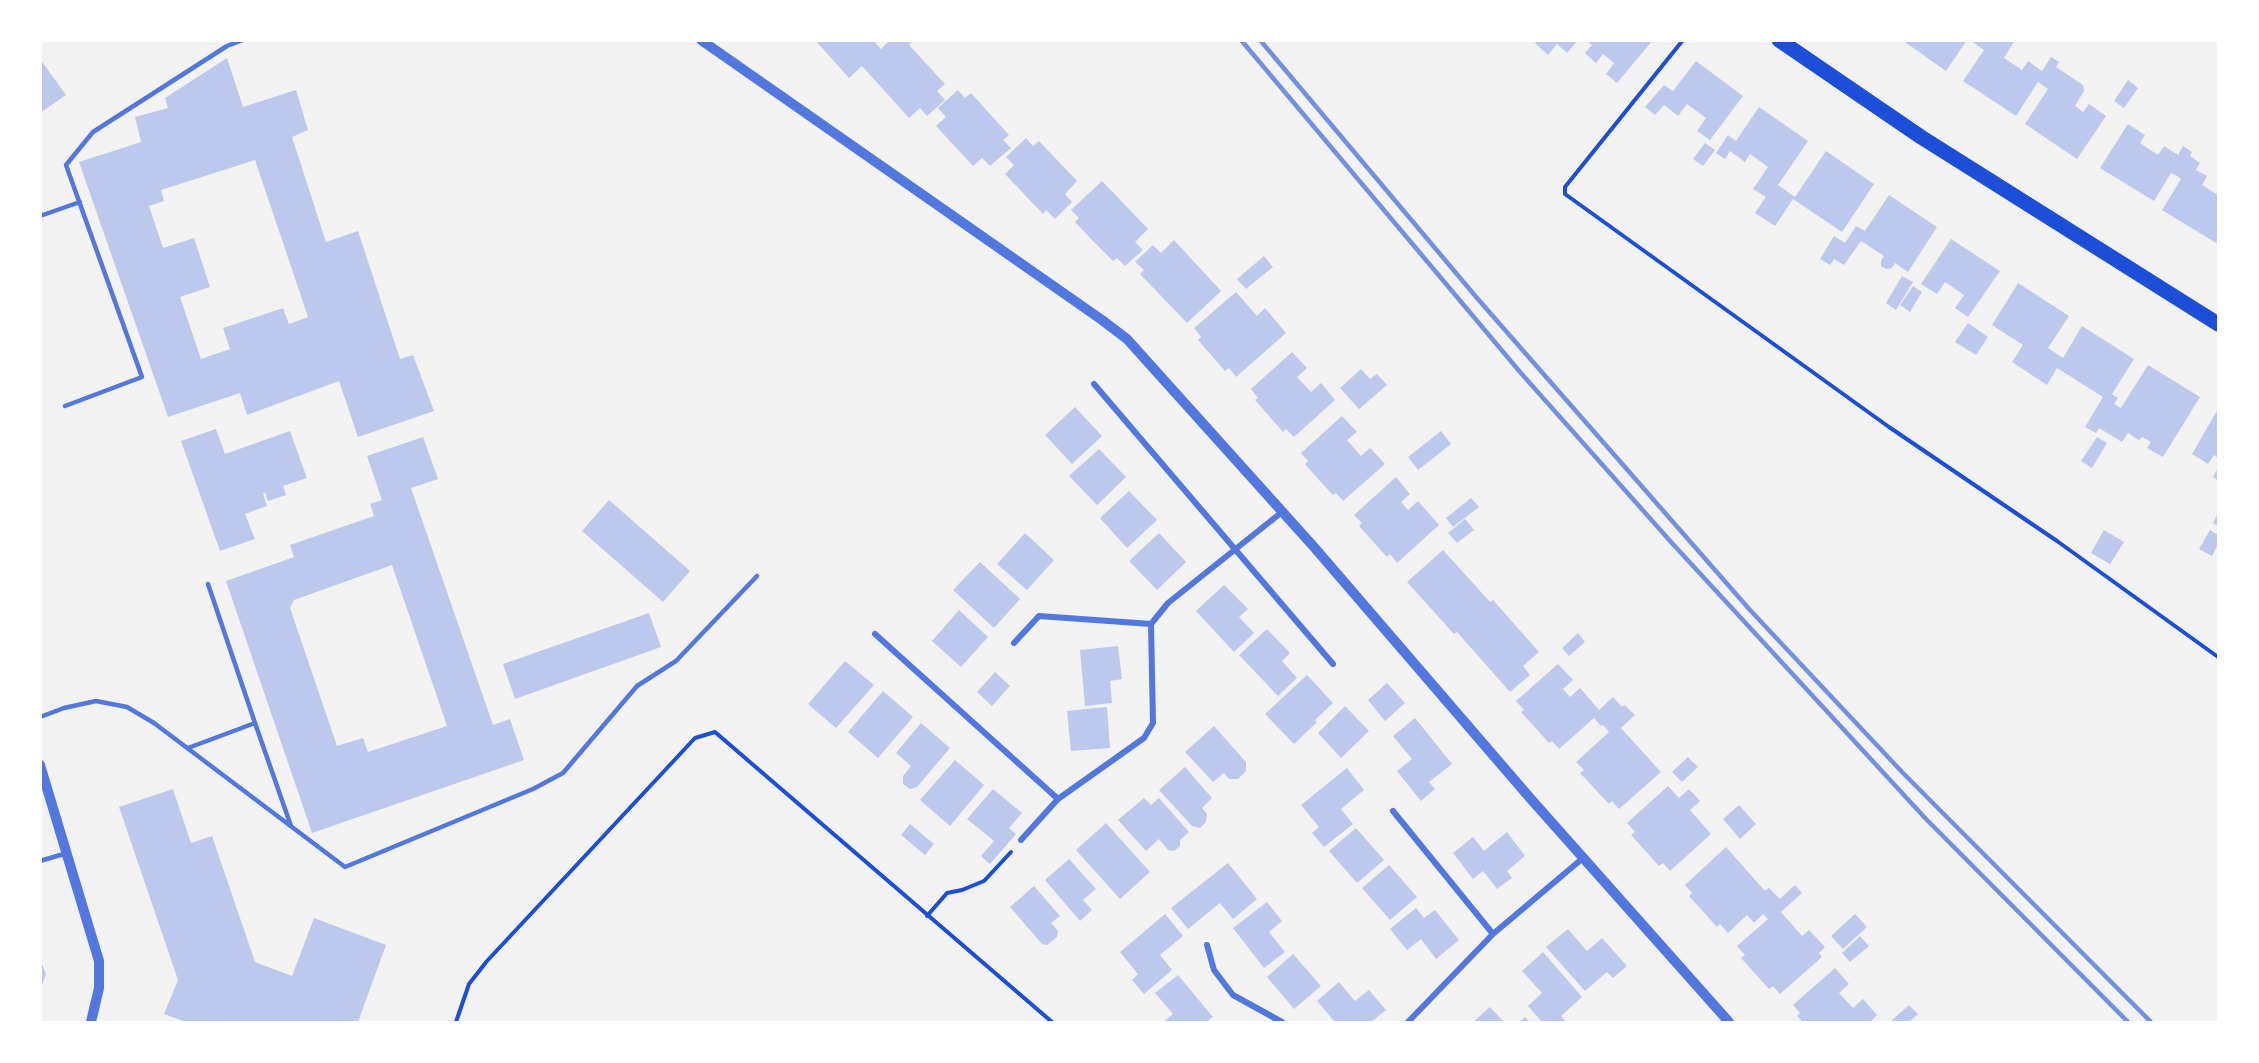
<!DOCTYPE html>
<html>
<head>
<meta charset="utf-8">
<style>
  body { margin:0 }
  #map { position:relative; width:2259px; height:1063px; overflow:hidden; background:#f2f2f2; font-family:"Fira Sans Condensed",sans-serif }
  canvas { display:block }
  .frame { position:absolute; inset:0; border:42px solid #fff; pointer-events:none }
</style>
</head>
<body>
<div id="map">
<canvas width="2259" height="1063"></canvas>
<div class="frame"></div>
</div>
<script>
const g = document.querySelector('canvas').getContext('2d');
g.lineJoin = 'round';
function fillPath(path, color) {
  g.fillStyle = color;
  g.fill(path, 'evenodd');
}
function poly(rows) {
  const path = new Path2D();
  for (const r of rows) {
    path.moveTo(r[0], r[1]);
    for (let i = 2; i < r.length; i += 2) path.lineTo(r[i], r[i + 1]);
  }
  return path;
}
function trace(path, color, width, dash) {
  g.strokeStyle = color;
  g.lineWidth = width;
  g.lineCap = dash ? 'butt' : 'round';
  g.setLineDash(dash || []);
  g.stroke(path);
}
fillPath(poly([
  [815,40,873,40,881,49,890,40,914,40,909,45,945,84,937,91,945,100,927,116,920,108,909,118,862,66,849,78],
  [1537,40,1578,40,1567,53,1557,44,1548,55,1535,43],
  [1586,40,1653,40,1617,83,1606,74,1614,63,1603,54,1596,63,1585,53,1592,45],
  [1902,40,1967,40,1946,71],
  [1970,40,2015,40,2004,58,2022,70,2028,61,2042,71,2051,57,2059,62,2056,67,2083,85,2084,91,2075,106,2083,112,2089,104,2106,116,2077,159,2025,124,2048,89,2038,82,2016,116,1963,81,1984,50],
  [227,58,243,107,296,90,308,130,292,137,326,242,358,231,400,359,413,355,434,411,358,437,339,381,247,415,240,393,168,417,79,162,141,142,135,117,168,108,165,98],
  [255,160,308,317,289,324,283,308,223,328,230,349,201,359,180,297,210,287,194,238,163,248,149,206,164,201,161,190],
  [40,59,66,95,40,113],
  [1696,61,1743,96,1710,140,1697,131,1706,118,1687,104,1678,116,1664,105,1655,115,1645,107,1664,85,1673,91],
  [2128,80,2138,88,2124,108,2114,101],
  [958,90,965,98,971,93,1009,135,1003,140,1011,148,990,166,982,158,973,166,936,126,946,117,938,108],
  [1759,107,1808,141,1778,185,1795,197,1826,151,1874,184,1842,232,1793,199,1775,226,1755,213,1766,197,1753,189,1768,167,1750,154,1745,162,1730,151,1725,159,1716,153,1728,135,1736,141],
  [2128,124,2145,135,2140,143,2158,155,2164,146,2178,155,2183,146,2192,152,2190,156,2200,163,2196,170,2207,176,2202,185,2218,195,2218,239,2216,243,2162,210,2181,179,2177,176,2171,173,2154,201,2100,168],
  [1026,138,1033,146,1039,141,1077,181,1065,194,1072,202,1055,219,1046,210,1043,214,1005,174,1014,165,1006,157],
  [1705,143,1715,150,1703,166,1693,159],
  [1102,181,1148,229,1135,242,1143,250,1125,266,1117,258,1113,261,1094,242,1075,222,1079,218,1071,210],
  [1889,195,1937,227,1908,272,1895,263,1892,268,1886,269,1881,266,1881,261,1884,256,1861,241,1844,265,1834,259,1830,265,1820,259,1834,236,1845,243,1856,226,1865,231],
  [1951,239,2000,271,1968,317,1955,308,1964,295,1945,282,1937,294,1921,284],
  [1174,240,1221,291,1187,323,1140,274,1144,270,1135,262,1153,245,1161,253],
  [1264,256,1273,267,1246,289,1237,279],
  [1902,276,1913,282,1896,310,1886,303],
  [2018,283,2069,316,2048,348,2063,358,2082,326,2134,359,2112,394,2118,398,2114,404,2121,408,2148,365,2200,397,2163,457,2147,448,2151,442,2142,437,2139,440,2128,433,2122,442,2099,428,2096,433,2085,427,2103,397,2057,368,2047,385,2012,362,2023,345,1992,325],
  [1913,286,1922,292,1910,312,1900,305],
  [1236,292,1257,316,1265,308,1286,333,1236,377,1229,368,1225,371,1198,340,1201,337,1194,328],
  [1968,323,1988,337,1976,355,1955,342],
  [1292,352,1307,368,1297,377,1311,392,1321,383,1335,400,1294,437,1286,429,1283,432,1255,400,1258,398,1251,389],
  [1361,369,1370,379,1377,374,1387,385,1359,409,1340,388],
  [1075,407,1102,436,1072,464,1045,435],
  [2218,409,2218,458,2214,455,2208,464,2192,454],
  [1342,416,1357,432,1347,440,1361,456,1370,448,1385,464,1343,501,1336,493,1333,495,1319,480,1305,464,1308,461,1301,453],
  [216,429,225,454,290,431,307,478,283,486,286,495,268,501,265,493,263,493,267,506,245,514,255,539,220,551,181,441],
  [1441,431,1451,444,1418,470,1408,457],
  [423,437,438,479,411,488,493,725,510,719,524,760,312,833,226,581,294,557,290,545,374,516,370,504,382,500,367,456],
  [392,565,447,726,368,752,363,738,337,746,290,608,294,600],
  [2097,437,2107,443,2092,468,2081,461],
  [1099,449,1126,477,1097,505,1069,476],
  [2218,468,2218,480,2213,477],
  [1396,477,1410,494,1401,502,1408,510,1418,501,1439,525,1397,563,1390,554,1387,557,1359,526,1362,523,1354,515],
  [1129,491,1157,520,1127,548,1100,518],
  [1471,498,1479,507,1453,527,1446,518],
  [609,500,690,571,663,602,582,531],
  [2218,513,2218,526,2213,523],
  [1465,519,1474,530,1457,543,1448,533],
  [2104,530,2124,542,2110,564,2091,553],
  [2210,530,2218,535,2218,544,2212,556,2199,549],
  [1025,533,1054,560,1027,590,997,564],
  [1159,533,1186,562,1157,590,1129,561],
  [1443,550,1490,602,1493,600,1539,652,1523,666,1530,675,1510,692,1457,632,1454,634,1407,582],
  [980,562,1020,599,994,628,953,590],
  [1224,585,1248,609,1239,617,1254,633,1234,652,1196,611],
  [959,610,988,637,961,667,932,641],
  [649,613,661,647,515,699,503,664],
  [1267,629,1290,653,1282,661,1297,678,1278,696,1239,655],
  [1578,633,1585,642,1569,656,1562,648],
  [1118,646,1122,679,1110,681,1112,703,1085,706,1080,650],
  [845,661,874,685,836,728,808,704],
  [1558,664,1573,680,1563,689,1570,697,1580,688,1599,710,1613,697,1622,707,1625,705,1635,715,1621,728,1661,772,1619,809,1612,801,1609,804,1580,773,1584,770,1576,762,1609,732,1603,725,1601,726,1594,718,1559,749,1552,741,1549,743,1521,712,1524,710,1516,701],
  [995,672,1010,686,992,706,977,692],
  [1307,675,1333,703,1315,720,1317,722,1294,744,1265,714],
  [1387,683,1405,703,1385,721,1368,700],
  [883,691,913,717,878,758,848,732],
  [1345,706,1369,731,1341,758,1318,733],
  [1107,707,1110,748,1071,751,1067,711],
  [1415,718,1452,764,1429,782,1435,789,1421,801,1397,771,1412,759,1393,736],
  [921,723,950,748,917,787,910,789,903,784,903,776,911,766,896,753],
  [1214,726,1246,762,1246,771,1238,779,1229,779,1224,773,1213,782,1185,752],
  [1688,757,1698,767,1682,782,1672,772],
  [955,760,984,785,950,826,920,800],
  [1185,767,1212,798,1202,808,1207,814,1206,822,1200,828,1192,826,1159,790],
  [1347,768,1364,790,1341,809,1353,824,1324,847,1312,833,1319,827,1301,805],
  [1668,786,1679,798,1689,789,1700,801,1690,810,1711,834,1670,871,1663,863,1659,866,1631,835,1635,832,1627,823],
  [173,789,191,843,212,836,255,962,292,976,314,918,386,945,358,1022,186,1022,164,1014,178,980,119,807],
  [993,789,1022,813,1009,828,1016,834,990,864,981,856,994,841,967,819],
  [1144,798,1151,805,1159,798,1189,832,1180,840,1180,846,1174,851,1168,850,1159,839,1146,851,1118,820],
  [1739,805,1756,824,1740,839,1723,819],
  [1106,823,1150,872,1120,899,1076,850],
  [910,824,934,844,925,855,901,835],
  [1356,828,1384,860,1357,883,1329,851],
  [1507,832,1525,856,1507,871,1512,878,1497,889,1483,871,1473,879,1453,853,1473,837,1484,851],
  [1726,847,1765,891,1769,888,1780,899,1795,885,1802,893,1781,912,1802,936,1809,930,1825,947,1819,953,1822,957,1780,994,1773,986,1769,989,1741,958,1745,955,1737,946,1768,919,1763,914,1754,923,1747,915,1728,933,1720,924,1717,927,1689,896,1692,893,1685,885],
  [1069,859,1096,889,1083,900,1092,910,1080,921,1045,880],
  [1228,863,1257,899,1233,919,1220,903,1188,929,1171,908],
  [1389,865,1417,897,1390,920,1362,888],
  [1034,886,1060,916,1051,923,1058,931,1057,937,1047,945,1042,944,1010,907],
  [1267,902,1282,921,1269,932,1285,952,1264,968,1233,928],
  [1416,908,1424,918,1435,910,1459,940,1436,959,1421,939,1407,950,1390,929],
  [1165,914,1183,936,1160,955,1172,970,1144,994,1132,980,1138,974,1120,952],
  [1855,914,1867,927,1843,949,1831,936],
  [1568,929,1587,951,1602,938,1627,966,1613,978,1607,972,1585,991,1546,947],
  [1860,936,1869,946,1850,962,1842,953],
  [1543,952,1582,997,1561,1016,1566,1022,1542,1022,1528,1006,1542,993,1522,971],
  [1293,954,1321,986,1294,1009,1267,977],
  [40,959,46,974,41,988,40,988],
  [1835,968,1849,984,1839,993,1853,1008,1863,999,1877,1015,1870,1022,1803,1022,1797,1016,1800,1013,1793,1005],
  [1178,975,1213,1017,1206,1022,1163,1022,1173,1014,1155,993],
  [1339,982,1355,1001,1369,990,1386,1010,1371,1022,1335,1022,1317,1001],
  [1909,1005,1918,1014,1909,1022,1892,1022,1891,1021],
  [1490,1007,1504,1022,1473,1022],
  [1525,1017,1530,1022,1519,1022]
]), '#bdc9ec');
trace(poly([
  [1683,40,1565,187,1565,194,1889,427,2057,541,2218,657],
  [927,916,947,893,962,890,984,881,1011,852],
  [456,1022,469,984,487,961,695,738,715,732,1052,1022]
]), '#1d4ed8', 4);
trace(poly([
  [40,216,80,202],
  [65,406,142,377,66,165,93,132,227,46,243,40],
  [208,584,255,723],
  [40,717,64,708,96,701,127,707,154,723,345,867,533,789,563,773,637,686,676,661,757,576],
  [188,748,255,723,291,826],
  [40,861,67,853]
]), '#5277de', 4.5);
trace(poly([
  [1094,384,1333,664],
  [875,634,1058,799,1144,738,1153,723,1151,624,1168,603,1282,512],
  [1014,643,1039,616,1151,624],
  [1393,811,1493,934],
  [1021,840,1058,799],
  [1207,945,1214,970,1233,995,1282,1022],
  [1408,1022,1493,934,1583,858]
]), '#5277de', 6);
trace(poly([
  [701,40,1102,320,1127,339,1314,547,1530,798,1729,1022],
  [40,765,99,961,99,988,91,1022]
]), '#5277de', 10);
trace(poly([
  [1779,40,1921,137,2218,324]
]), '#1d4ed8', 15);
trace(poly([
  [1241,40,1520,372,1671,542,1926,819,2128,1022],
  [1260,40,1477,298,1750,610,1903,773,2151,1022]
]), '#7290e2', 4.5);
</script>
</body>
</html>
